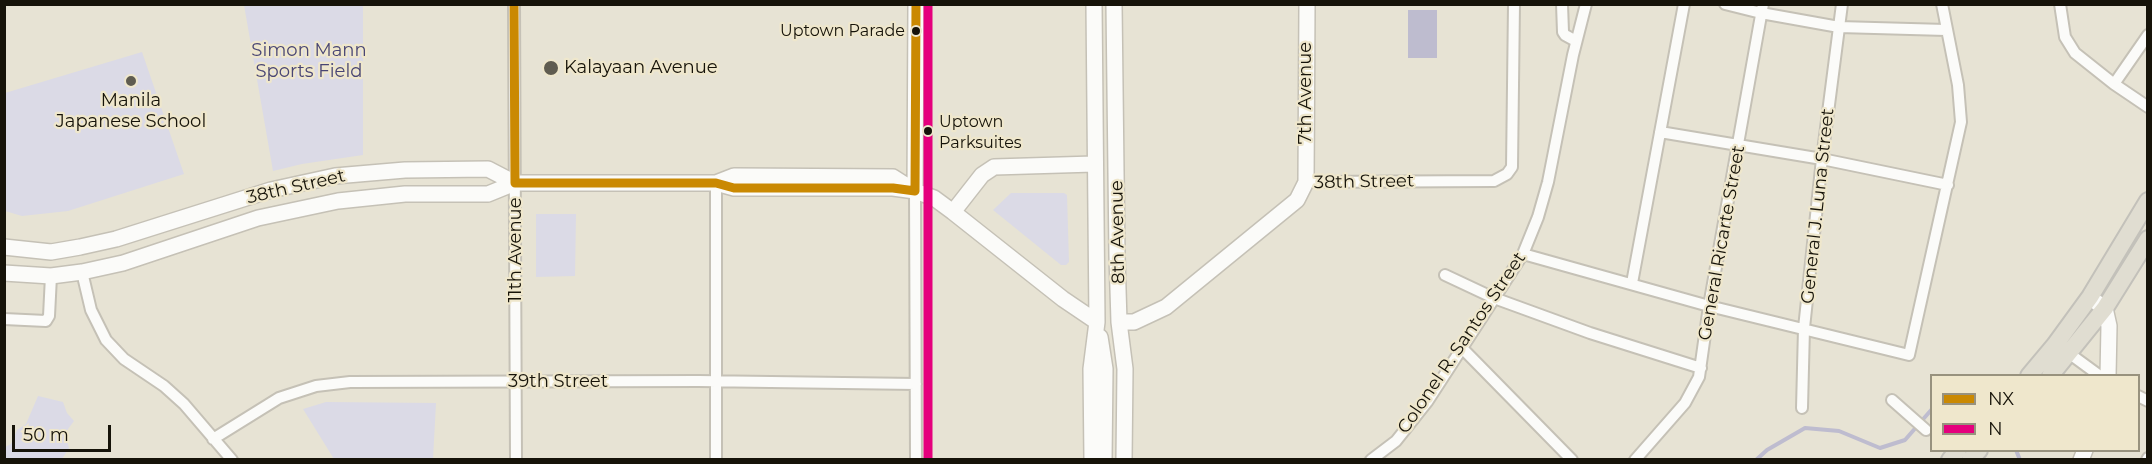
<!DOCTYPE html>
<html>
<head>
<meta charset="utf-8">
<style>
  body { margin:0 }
  #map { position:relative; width:2152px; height:464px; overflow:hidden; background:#e7e3d4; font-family:Montserrat,sans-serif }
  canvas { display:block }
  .frame { position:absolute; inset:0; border:6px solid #161309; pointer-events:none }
  .legend { position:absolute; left:1930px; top:374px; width:210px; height:78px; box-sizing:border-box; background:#efe7cc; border:2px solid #98927e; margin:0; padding:8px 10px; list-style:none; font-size:18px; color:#161309 }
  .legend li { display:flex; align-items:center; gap:12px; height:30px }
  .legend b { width:30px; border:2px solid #98927e }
  .scale { position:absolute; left:12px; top:425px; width:99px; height:27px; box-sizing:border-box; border:3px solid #161309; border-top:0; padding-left:8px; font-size:18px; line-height:21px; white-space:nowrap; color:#161309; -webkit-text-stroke:4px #efe7cc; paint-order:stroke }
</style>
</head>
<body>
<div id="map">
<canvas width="2152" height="464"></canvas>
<div class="frame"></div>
<ul class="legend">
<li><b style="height:8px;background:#ca8902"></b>NX</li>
<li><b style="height:8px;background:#e5007d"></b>N</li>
</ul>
<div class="scale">50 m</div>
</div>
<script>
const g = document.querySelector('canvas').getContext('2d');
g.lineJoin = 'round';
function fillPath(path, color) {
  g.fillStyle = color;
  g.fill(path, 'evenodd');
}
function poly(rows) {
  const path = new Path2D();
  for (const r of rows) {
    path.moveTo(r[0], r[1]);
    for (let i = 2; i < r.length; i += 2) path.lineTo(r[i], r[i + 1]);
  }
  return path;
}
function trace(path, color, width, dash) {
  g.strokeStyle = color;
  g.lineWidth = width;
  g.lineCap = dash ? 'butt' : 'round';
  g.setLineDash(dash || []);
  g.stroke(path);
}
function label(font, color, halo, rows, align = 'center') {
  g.font = font + ' Montserrat,sans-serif';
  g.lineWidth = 4.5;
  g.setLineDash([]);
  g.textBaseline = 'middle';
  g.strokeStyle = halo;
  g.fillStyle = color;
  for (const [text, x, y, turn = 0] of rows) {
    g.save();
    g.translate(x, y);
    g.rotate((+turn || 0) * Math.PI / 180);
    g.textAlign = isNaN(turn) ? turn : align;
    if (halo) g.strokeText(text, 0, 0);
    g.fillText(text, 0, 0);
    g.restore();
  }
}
fillPath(poly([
  [244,5,363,5,363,155,302,164,273,171],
  [142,52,184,174,68,211,22,216,5,211,5,93],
  [1011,193,1064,193,1067,195,1069,262,1066,265,1061,265,993,210],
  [536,214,576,214,575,276,536,277],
  [38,396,63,402,67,413,74,421,65,433,69,448,62,459,5,459,5,447,11,444,17,430,26,424],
  [326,402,436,403,433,459,334,459,303,409]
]), '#dbdae6');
fillPath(poly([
  [1408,10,1437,10,1437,58,1408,58]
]), '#bebccf');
trace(poly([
  [2016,450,2020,460],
  [1756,460,1767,450,1805,428,1839,431,1880,448,1905,440,1932,409]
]), '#bebccf', 4);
const street = poly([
  [514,4,516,460],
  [1562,4,1563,32,1565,35,1576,41],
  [1725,4,1761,13,1839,27,1946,30],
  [2060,4,2065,37,2075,53,2114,84,2148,107],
  [2114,84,2148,35],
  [1660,132,1822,159,1948,185],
  [1306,182,1494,181,1507,174,1512,167,1514,4],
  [915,191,916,460],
  [1523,254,1709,306,1909,355,1961,122,1958,85,1942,4],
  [82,272,91,310,106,340,124,359,164,386,184,404,232,460],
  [1445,275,1494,298,1590,333,1701,368],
  [1632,283,1684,4],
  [4,319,46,321,49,316,51,276],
  [1461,347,1572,460],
  [2070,354,2100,376],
  [2138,396,2148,401],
  [1892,400,1926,430],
  [1802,408,1804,328,1822,159,1842,4],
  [213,439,279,398,316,386,350,382,698,381,916,384],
  [716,460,716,183],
  [1371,460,1396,441,1427,402,1523,254,1538,217,1548,182,1573,55,1586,4],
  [1635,460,1685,403,1699,377,1709,306,1763,4],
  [2147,460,2148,458]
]);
const secondary = poly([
  [1114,4,1117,256,1119,322,1125,369,1124,460],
  [716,183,734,176,893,177,915,191,934,198,953,212,1063,299,1097,322],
  [915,191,916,4],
  [953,212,982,175,994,167,1094,164],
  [4,247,51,252,80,247,116,239,271,190,335,176,405,170,488,169,515,183],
  [4,273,51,276,82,272,123,263,258,218,338,201,405,194,488,194,515,183,716,183,734,188,893,188,915,191],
  [2096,302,2105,308,2109,326,2108,376],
  [1119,322,1134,322,1166,307,1297,200,1306,182,1307,4],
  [1100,337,1105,369,1104,460],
  [1092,460,1091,369,1097,322,1094,4],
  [2081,460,2085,450]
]);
const primary = poly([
  [2029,376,2055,345,2090,297,2148,201],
  [2050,376,2105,308,2148,239],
  [1950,460,1958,450],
  [1970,460,1979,450]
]);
trace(street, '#c5c1b6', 14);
trace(secondary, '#c5c1b6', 18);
trace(primary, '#c3c1ba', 20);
trace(street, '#fbfbf9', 10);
trace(secondary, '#fbfbf9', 15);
trace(primary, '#e0ddd1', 16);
trace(poly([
  [514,4,515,183,716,183,734,188,893,188,915,191,916,4]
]), '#ca8902', 9);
trace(poly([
  [928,4,928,460]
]), '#e5007d', 9);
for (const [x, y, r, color] of [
  [916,31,5,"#161309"],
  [551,68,8,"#5f5c50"],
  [131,81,6,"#5f5c50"],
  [928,131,5,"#161309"]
]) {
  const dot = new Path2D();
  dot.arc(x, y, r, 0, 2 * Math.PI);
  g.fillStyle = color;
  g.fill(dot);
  trace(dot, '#efe7cc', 2);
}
label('16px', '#161309', '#efe7cc', [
  ["Uptown Parade",905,31],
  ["Uptown",939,122,"left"],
  ["Parksuites",939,143,"left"]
], 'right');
label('18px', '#484574', '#efe7cc', [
  ["Simon Mann",309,51],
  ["Sports Field",309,72]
]);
label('18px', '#161309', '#efe7cc', [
  ["Kalayaan Avenue",564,68],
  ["Manila",131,101,"center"],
  ["Japanese School",131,122,"center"]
], 'left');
label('18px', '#161309', '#efe7cc', [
  ["7th Avenue",1306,93,-90],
  ["38th Street",1364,182,-1],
  ["38th Street",296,187,-13],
  ["General J. Luna Street",1818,206,-84],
  ["8th Avenue",1118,232,-91],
  ["General Ricarte Street",1722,243,-80],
  ["11th Avenue",516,250,-90],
  ["Colonel R. Santos Street",1462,343,-56],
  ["39th Street",558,382]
]);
</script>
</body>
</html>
